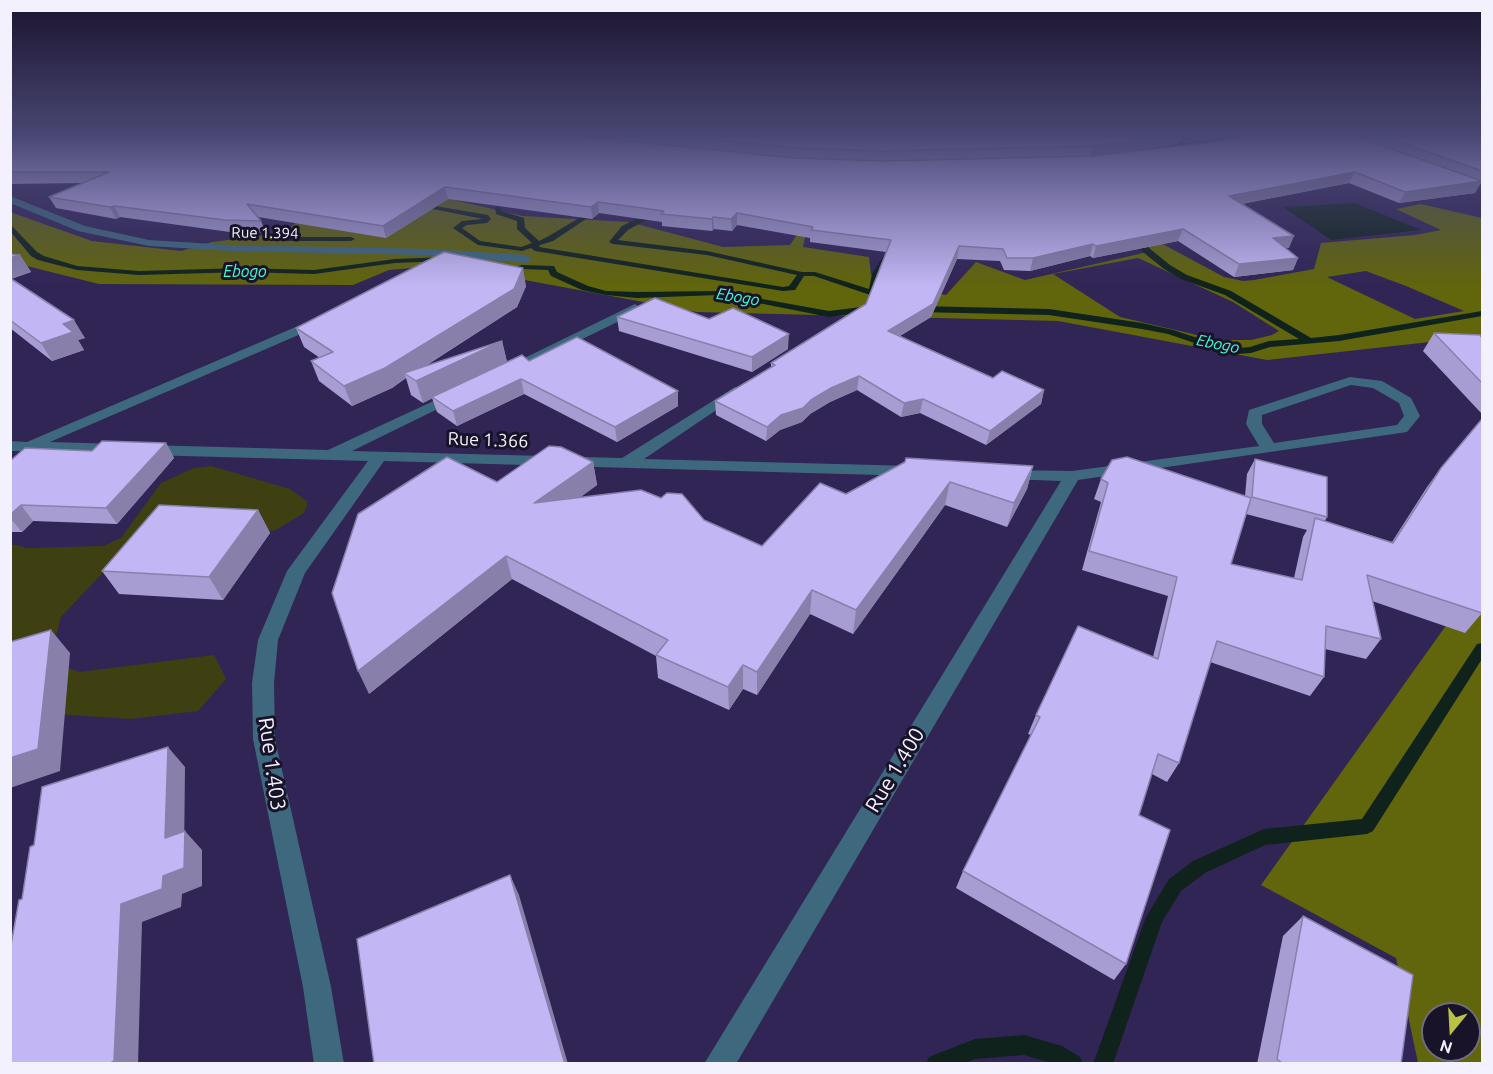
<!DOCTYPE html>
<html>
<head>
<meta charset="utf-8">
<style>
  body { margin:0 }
  #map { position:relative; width:1493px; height:1074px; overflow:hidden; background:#312556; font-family:Ubuntu,sans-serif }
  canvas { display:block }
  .frame { position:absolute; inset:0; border:12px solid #f3f1fe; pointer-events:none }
  .north { position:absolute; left:1421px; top:1002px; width:60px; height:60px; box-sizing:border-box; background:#181329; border:2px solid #706c7e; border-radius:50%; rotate:198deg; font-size:16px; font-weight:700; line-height:24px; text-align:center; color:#f3f1fe }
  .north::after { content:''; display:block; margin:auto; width:21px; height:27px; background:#b9c046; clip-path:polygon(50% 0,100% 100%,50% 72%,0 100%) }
</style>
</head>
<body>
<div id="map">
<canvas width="1493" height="1074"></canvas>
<div class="frame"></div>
<div class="north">N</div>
</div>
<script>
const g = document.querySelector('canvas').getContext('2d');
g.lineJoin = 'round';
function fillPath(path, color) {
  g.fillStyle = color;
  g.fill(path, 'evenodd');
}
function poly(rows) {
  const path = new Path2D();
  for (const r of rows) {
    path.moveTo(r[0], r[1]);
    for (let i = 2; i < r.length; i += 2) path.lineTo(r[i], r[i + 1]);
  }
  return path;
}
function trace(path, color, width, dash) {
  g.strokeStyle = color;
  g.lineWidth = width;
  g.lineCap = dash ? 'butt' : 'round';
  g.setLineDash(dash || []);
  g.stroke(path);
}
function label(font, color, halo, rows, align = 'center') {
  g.font = font + ' Ubuntu,sans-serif';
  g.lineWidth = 6;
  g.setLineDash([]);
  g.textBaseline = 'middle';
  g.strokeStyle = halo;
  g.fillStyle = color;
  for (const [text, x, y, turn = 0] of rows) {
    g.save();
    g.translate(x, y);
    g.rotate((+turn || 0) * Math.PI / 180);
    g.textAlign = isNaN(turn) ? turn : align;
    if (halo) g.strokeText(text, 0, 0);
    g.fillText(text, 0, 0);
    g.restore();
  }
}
fillPath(poly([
  [211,466,290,489,308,502,304,513,274,531,224,526,112,563,61,617,49,662,80,672,214,655,226,679,198,711,130,719,11,711,10,544,28,548,103,546,121,538,161,483,194,468]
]), '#3e4011');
fillPath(poly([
  [449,199,523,216,629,222,723,247,790,245,809,217,803,247,869,257,871,274,876,284,946,295,976,262,1025,280,1152,251,1133,228,1224,277,1243,281,1254,280,1314,269,1321,243,1415,235,1441,230,1396,209,1421,204,1482,218,1482,364,1457,339,1267,360,1058,321,697,312,444,265,389,270,353,285,99,284,11,262,10,212,92,241,181,251,212,242,282,233,315,209],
  [1138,258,1233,302,1279,331,1272,335,1251,340,1218,340,1120,317,1053,274],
  [1366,271,1406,286,1464,311,1415,319,1327,277],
  [1482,575,1482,1063,1418,1063,1396,958,1261,885],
  [1433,1014,1469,1014,1469,1050,1433,1050]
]), '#61650b');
fillPath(poly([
  [1355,203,1421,230,1331,240,1283,207]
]), '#10221c');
fillPath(poly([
  [435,206,488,215,491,219,487,223,467,225,462,228,480,241,521,247,532,243,517,229,517,221,496,214,495,207,499,207,502,211,524,218,525,228,539,241,547,237,596,208,600,210,598,211,553,241,540,245,539,247,783,287,789,286,797,275,707,255,613,244,609,242,622,226,654,210,658,212,657,214,628,230,618,240,707,251,802,272,815,272,869,289,872,274,885,253,888,253,892,255,880,274,876,291,889,297,882,299,814,276,804,276,795,290,783,291,535,251,531,248,522,251,478,245,453,228,462,221,483,219,433,209,433,207,435,206],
  [10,224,37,252,44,256,77,266,139,271,243,268,314,270,395,259,445,257,449,259,445,261,395,263,314,274,243,272,139,275,77,270,38,260,31,256,10,231,10,224],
  [1128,236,1134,236,1170,265,1187,275,1231,291,1311,338,1339,335,1482,311,1482,316,1339,341,1270,347,1251,353,1238,354,1215,350,1168,334,1142,329,1049,315,919,312,915,309,919,306,1049,309,1142,323,1173,330,1219,345,1238,348,1250,347,1269,341,1299,339,1225,295,1181,279,1164,269,1128,240,1128,236],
  [286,237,351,237,355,239,351,241,286,241,286,237],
  [522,265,554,266,557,272,588,286,606,291,637,292,718,291,829,311,869,306,873,309,869,312,829,317,718,295,637,298,606,295,582,290,551,276,548,270,522,269,507,272,503,270,522,265],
  [1482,643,1482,659,1373,831,1367,834,1265,845,1205,873,1181,891,1162,922,1113,1064,1093,1064,1146,917,1169,879,1193,861,1264,829,1362,819,1477,644,1482,643],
  [1024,1035,1062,1046,1080,1057,1083,1064,1054,1064,1024,1055,975,1059,963,1064,926,1064,929,1057,975,1039,1024,1035]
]), '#10221c');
fillPath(poly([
  [1151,136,1174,136,1223,146,1218,149,1151,136],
  [10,196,85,226,149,240,231,245,427,249,526,255,532,259,526,263,427,255,231,251,149,246,78,231,10,203,10,196],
  [635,304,641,308,640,311,512,373,502,373,500,370,635,304],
  [319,317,326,321,324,324,50,442,120,444,126,446,128,449,126,452,10,451,10,441,27,442,319,317],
  [1350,377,1382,381,1411,398,1420,416,1407,432,1078,480,736,1064,704,1064,1061,481,1008,479,1002,478,1000,474,1002,470,1072,471,1259,446,1246,424,1249,410,1350,377],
  [1351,385,1373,388,1399,403,1404,416,1397,425,1274,443,1262,424,1262,415,1351,385],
  [735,387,742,391,740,394,644,459,914,466,920,467,922,471,920,475,914,476,384,461,305,573,278,640,274,683,275,739,331,987,344,1064,314,1064,303,987,253,739,252,683,258,640,287,571,368,461,147,455,139,450,147,445,328,450,455,391,460,392,462,395,460,398,352,451,622,458,735,387]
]), '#3e687e');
fillPath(poly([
  [10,136,1181,136,1178,144,1093,156,1222,141,1241,136,1482,136,1482,185,1480,184,1475,193,1399,203,1349,183,1242,204,1289,248,1286,248,1298,258,1293,270,1234,277,1178,241,1093,258,1090,256,1030,271,1004,270,1000,261,957,259,931,317,900,336,993,378,1044,390,1041,404,986,445,920,413,901,417,857,390,830,402,810,414,802,422,780,430,766,441,716,415,715,401,771,367,771,363,866,304,886,252,810,242,810,238,737,225,732,231,714,229,712,231,662,226,662,222,599,213,592,219,448,199,386,238,258,217,261,221,266,233,230,232,120,217,116,219,56,208,49,197,82,183,10,184],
  [1183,136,1236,136,1201,141],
  [10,254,20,255,31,272,11,279,85,338,78,340,84,350,52,361,10,328],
  [526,286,517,307,424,367,502,341,507,362,529,361,678,406,617,442,524,394,457,426,437,412,432,398,423,403,411,395,406,378,392,388,352,406,319,381,311,361,320,358,304,347,296,328],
  [617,317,709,319,788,349,752,372,619,331],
  [1434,333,1482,338,1482,414,1423,351],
  [166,443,174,458,117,524,33,521,22,532,10,532,10,461],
  [1255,459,1327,517,1325,521,1392,542,1427,487,1441,468,1482,580,1482,613,1465,633,1372,601,1381,639,1366,659,1325,649,1324,677,1310,696,1210,662,1179,763,1167,782,1152,774,1139,815,1126,964,1114,980,956,888,963,871,1031,735,1028,734,1036,715,1153,657,1168,596,1082,570,1101,502,1094,499,1101,479,1245,496,1247,474],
  [1246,514,1307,530,1303,537,1294,578,1231,564],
  [593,462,597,485,579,498,704,520,762,546,846,494,1033,466,1027,489,1007,527,945,505,853,634,810,614,757,695,743,689,729,710,658,678,656,656,512,579,369,694,497,482],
  [258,510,270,533,223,600,119,594,102,571],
  [1303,916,1401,1064,1257,1064,1283,936]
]), '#a79dd2');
fillPath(poly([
  [1163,136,1181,136,1178,144,1090,157,1093,146],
  [1203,136,1236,136,1201,141],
  [1355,172,1349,183,1225,207,1229,196],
  [1482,181,1475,193,1399,203,1405,192],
  [445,187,448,199,386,238,383,226],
  [598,202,599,213,592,219,591,207],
  [114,206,120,217,116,219,110,207],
  [737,213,737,225,732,231,731,219],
  [713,217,714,229,712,231,712,219],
  [1183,229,1178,241,1093,258,1096,246],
  [1294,236,1289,248,1267,250,1273,238],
  [1093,244,1090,256,1030,271,1033,258],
  [959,246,957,259,931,317,886,344,888,331],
  [20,255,31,272,10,279,10,258],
  [1298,258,1293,270,1234,277,1239,264],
  [523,268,526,286,517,307,409,376,404,373,406,378,392,388,352,406,344,386],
  [74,320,85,338,78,340,84,350,52,361,41,343,63,324],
  [789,334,788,349,752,372,752,357],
  [502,341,507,362,423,403,416,381],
  [859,376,857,390,830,402,810,414,802,422,780,430,766,441,767,427,781,415,811,400,831,388],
  [521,379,524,394,457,426,453,411],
  [1044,390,1041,404,986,445,990,431],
  [678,391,678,406,617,442,615,427],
  [923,399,920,413,901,417,904,403],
  [166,443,174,458,117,524,106,508],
  [593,462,597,485,540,527,534,503],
  [1033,466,1027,489,1007,527,1014,503],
  [950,482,945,505,853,634,856,610],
  [21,505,33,521,22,532,10,518,10,515],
  [258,510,270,533,223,600,209,577],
  [506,556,512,579,369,694,358,671],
  [812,590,810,614,757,695,757,672],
  [51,630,70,653,60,771,10,788,10,758],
  [743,665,743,689,729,710,728,687],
  [168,747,185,767,184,857,165,838],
  [185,831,202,850,202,886,182,894,181,907,142,922,138,1064,109,1064,121,904,163,876],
  [510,875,519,895,568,1064,565,1064]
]), '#8880ab');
const building = poly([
  [10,136,576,136,795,158,884,161,1093,156,1222,141,1241,136,1355,136,1482,181,1405,192,1355,172,1229,196,1294,236,1273,238,1298,258,1239,264,1183,229,1096,246,1093,244,1033,258,1007,258,1003,249,959,246,933,304,888,331,993,378,1002,371,1044,390,990,431,923,399,904,403,859,376,831,388,811,400,803,408,781,415,767,427,715,401,775,365,771,363,866,304,891,240,811,230,813,227,737,213,731,219,713,217,712,219,661,214,664,211,598,202,591,207,445,187,383,226,247,204,261,221,225,220,114,206,110,207,49,197,109,172,10,172,10,136],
  [680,136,1163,136,1093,146,884,151,796,148,680,136],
  [1383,136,1482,136,1482,171,1383,136],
  [444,252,523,268,514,289,385,368,344,386,311,361,333,352,296,328,444,252],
  [10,254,20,255,10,258,10,254],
  [10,278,74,320,63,324,73,332,41,343,10,320,10,278],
  [655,298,709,319,733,308,789,334,752,357,617,317,655,298],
  [1434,333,1480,335,1482,338,1482,383,1434,333],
  [577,337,678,391,615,427,521,379,453,411,432,397,522,355,529,361,577,337],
  [502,341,416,381,404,373,502,341],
  [1482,419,1482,613,1367,575,1381,639,1326,626,1324,677,1217,641,1179,763,1158,754,1139,815,1170,830,1126,964,963,871,1040,717,1036,715,1078,626,1158,659,1177,577,1089,551,1108,483,1101,479,1112,460,1127,457,1251,498,1231,564,1302,580,1315,518,1393,543,1441,468,1482,419],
  [102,441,166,443,106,508,21,505,10,515,10,461,25,448,92,451,102,441],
  [549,446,561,447,593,462,534,503,641,490,661,498,667,493,682,494,704,520,762,546,820,483,846,494,905,462,906,458,1033,466,1014,503,950,482,856,610,812,590,757,672,743,665,728,687,656,655,668,640,506,556,358,671,332,593,358,514,447,457,497,482,549,446],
  [1255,459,1327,477,1327,517,1252,497,1255,459],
  [159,505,258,510,209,577,102,571,159,505],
  [51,630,38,749,10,758,10,642,51,630],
  [168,747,165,838,185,831,184,868,163,876,162,889,121,904,114,1061,109,1064,10,1064,10,951,19,900,22,899,30,847,34,845,42,787,168,747],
  [510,875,565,1064,374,1064,357,939,510,875],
  [1303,916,1413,975,1401,1064,1283,1064,1277,1059,1303,916]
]);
fillPath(building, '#c2b7f4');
trace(building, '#8880ab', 1.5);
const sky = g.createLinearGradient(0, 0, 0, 287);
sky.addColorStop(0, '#1b142f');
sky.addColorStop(0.47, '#484673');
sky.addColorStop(1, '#48467300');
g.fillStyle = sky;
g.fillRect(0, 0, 1493, 287);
label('15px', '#f3f1fe', '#181329', [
  ["Rue 1.394",265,233,1]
]);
label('italic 16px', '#41fed1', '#181329', [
  ["Ebogo",245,272],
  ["Ebogo",738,297,9],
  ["Ebogo",1218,344,11]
]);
label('18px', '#f3f1fe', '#181329', [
  ["Rue 1.366",488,440,2]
]);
label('21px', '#f3f1fe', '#181329', [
  ["Rue 1.403",272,764,82],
  ["Rue 1.400",895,770,-59]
]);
</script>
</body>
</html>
